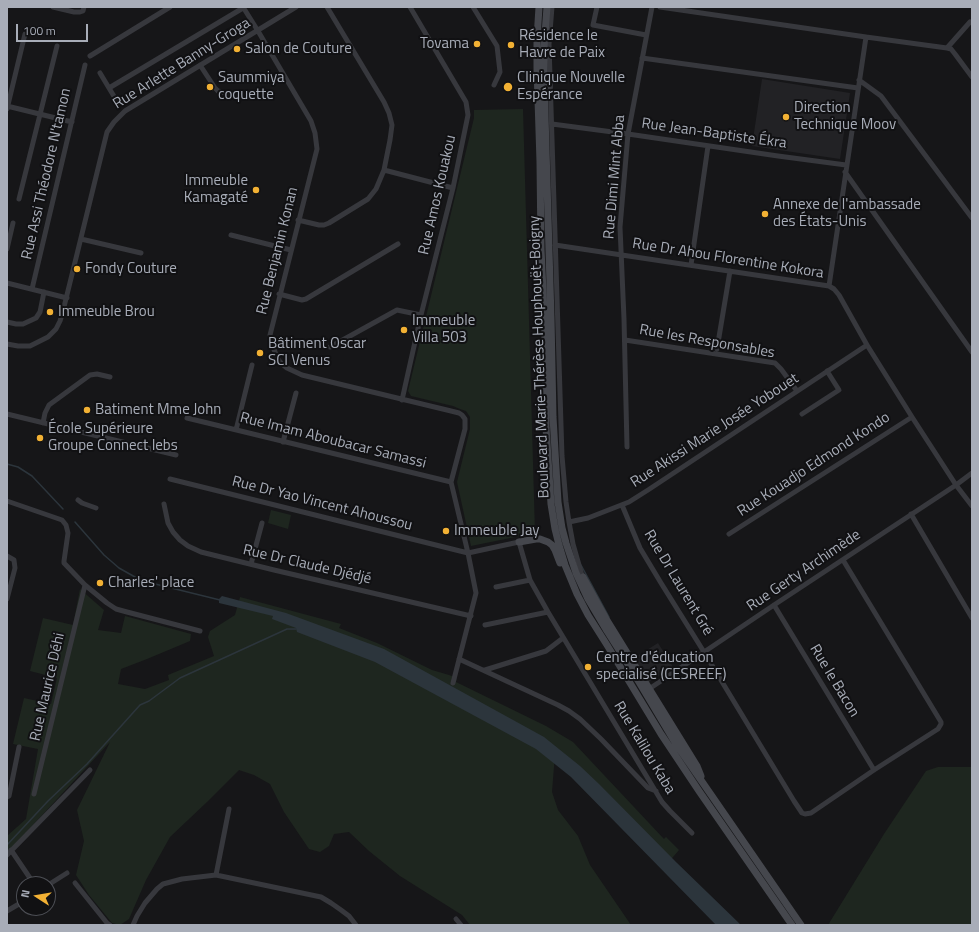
<!DOCTYPE html>
<html>
<head>
<meta charset="utf-8">
<style>
  body { margin:0 }
  #map { position:relative; width:979px; height:932px; overflow:hidden; background:#161618; font-family:"Titillium Web",sans-serif }
  canvas { display:block }
  .frame { position:absolute; inset:0; border:8px solid #a8adb8; pointer-events:none }
  .north { position:absolute; left:16px; top:876px; width:40px; height:40px; box-sizing:border-box; background:#111113; border:1px solid #4d4f55; border-radius:50%; rotate:282deg; font-size:11px; font-weight:700; line-height:16px; text-align:center; color:#a8adb8 }
  .north::after { content:''; display:block; margin:auto; width:14px; height:18px; background:#f2b134; clip-path:polygon(50% 0,100% 100%,50% 72%,0 100%) }
  .scale { position:absolute; left:16px; top:24px; width:72px; height:18px; box-sizing:border-box; border:2px solid #a8adb8; border-top:0; padding-left:5px; font-size:12px; line-height:14px; white-space:nowrap; color:#a8adb8; -webkit-text-stroke:3px #111113; paint-order:stroke }
</style>
</head>
<body>
<div id="map">
<canvas width="979" height="932"></canvas>
<div class="frame"></div>
<div class="north">N</div>
<div class="scale">100 m</div>
</div>
<script>
const g = document.querySelector('canvas').getContext('2d');
g.lineJoin = 'round';
function fillPath(path, color) {
  g.fillStyle = color;
  g.fill(path, 'evenodd');
}
function poly(rows) {
  const path = new Path2D();
  for (const r of rows) {
    path.moveTo(r[0], r[1]);
    for (let i = 2; i < r.length; i += 2) path.lineTo(r[i], r[i + 1]);
  }
  return path;
}
function trace(path, color, width, dash) {
  g.strokeStyle = color;
  g.lineWidth = width;
  g.lineCap = dash ? 'butt' : 'round';
  g.setLineDash(dash || []);
  g.stroke(path);
}
function label(font, color, halo, rows, align = 'center') {
  g.font = font + ' "Titillium Web",sans-serif';
  g.lineWidth = 4;
  g.setLineDash([]);
  g.textBaseline = 'middle';
  g.strokeStyle = halo;
  g.fillStyle = color;
  for (const [text, x, y, turn = 0] of rows) {
    g.save();
    g.translate(x, y);
    g.rotate((+turn || 0) * Math.PI / 180);
    g.textAlign = isNaN(turn) ? turn : align;
    if (halo) g.strokeText(text, 0, 0);
    g.fillText(text, 0, 0);
    g.restore();
  }
}
fillPath(poly([
  [762,79,850,93,840,159,752,146],
  [658,643,673,667,649,682,634,658]
]), '#222225');
fillPath(poly([
  [523,109,535,533,471,546,457,482,470,429,470,417,466,411,460,409,453,406,411,396,408,391,474,118,474,110],
  [271,510,291,515,288,529,268,523],
  [80,589,104,610,98,630,121,633,125,616,191,634,190,641,147,659,121,669,118,684,145,689,169,680,168,675,214,656,208,637,210,631,235,615,240,597,341,624,339,628,377,643,432,670,449,675,457,678,456,682,546,726,573,742,664,839,666,837,679,850,667,864,555,754,552,792,558,810,578,836,590,865,631,925,470,925,462,915,400,876,369,851,349,832,334,834,329,846,320,852,309,849,284,812,270,784,254,775,239,770,207,802,170,837,146,880,129,919,120,925,112,923,89,895,76,875,84,841,77,810,110,742,7,853,7,836,26,819,38,749,13,744,24,698,51,704,57,678,30,671,43,618,73,625],
  [938,767,972,767,972,925,828,925,884,834,926,771]
]), '#1e261f');
fillPath(poly([
  [222,596,286,613,384,649,544,737,580,766,599,784,676,862,741,925,716,925,571,777,536,749,375,662,297,632,296,628,272,619,273,616,219,603,219,599]
]), '#2c353c');
trace(poly([
  [7,464,18,467,32,476,63,509],
  [75,522,104,555,119,568,135,577,151,583,220,600],
  [581,565,609,617],
  [7,845,48,801,87,764,140,705,149,701,180,678,287,629,296,629]
]), '#2c353c', 1.5);
trace(poly([
  [53,7,74,12,80,12,83,11,84,7],
  [243,7,258,31,311,121,315,133,317,149,270,335,273,347,277,357,280,362,287,368,302,375,451,411,459,413,462,415,465,419,465,429,451,482,468,553,476,593,453,683],
  [473,7,497,46,500,72,494,85],
  [552,7,549,44,562,456,566,502,569,522,573,544,583,579],
  [597,7,593,25,646,35],
  [660,7,866,37,947,48,951,49,955,54,972,77],
  [947,48,970,22],
  [90,56,170,7],
  [642,58,858,88],
  [200,65,215,88,218,91,245,98],
  [100,73,118,103],
  [859,80,881,96,972,218],
  [109,88,243,8],
  [7,106,72,122],
  [7,109,25,34],
  [552,124,628,134,778,156,846,165],
  [384,170,453,188],
  [845,172,972,352],
  [19,199,57,46],
  [298,220,319,225,324,225,329,223,368,199,376,189,384,170,390,140,392,125,389,113,384,102,327,7],
  [231,235,291,250],
  [81,239,141,253],
  [555,245,829,286,834,289,839,295,867,345,912,417,956,485,972,506],
  [7,249,13,223],
  [691,265,708,146],
  [7,283,67,298],
  [829,286,866,37],
  [32,289,85,65],
  [279,294,302,300,306,299,398,244],
  [7,322,16,324,23,324,36,318,40,312,44,292],
  [625,340,775,363,781,369,797,391],
  [7,344,18,346,30,346,48,337,56,329,60,321,63,311,107,132,114,122,125,111,296,7],
  [330,347,397,310,421,315],
  [717,349,730,271],
  [402,400,421,315,453,188,468,115,466,102,410,7],
  [7,414,176,455],
  [802,414,839,390,827,371],
  [187,418,451,482],
  [43,423,45,413,49,405,90,375,97,374,110,377],
  [236,430,252,365],
  [283,442,296,393],
  [627,447,624,319,620,227,628,134,652,7],
  [170,479,468,553,519,542,530,580,548,612,662,802,670,811,692,833],
  [78,500,82,503,96,508],
  [7,501,62,520,66,525,68,533,64,561,64,563,85,585,107,603,116,609,127,612,200,631],
  [164,504,168,523,173,532,180,540,188,546,201,552,274,570,471,616],
  [622,505,640,548,661,583,704,652,794,801,802,813,805,814,811,813,874,770,938,729,941,724,941,722,843,560],
  [911,514,972,618],
  [569,522,588,518,629,502,648,490,867,345],
  [729,534,912,417],
  [7,556,14,560,15,568,7,599],
  [251,564,262,523],
  [496,587,530,580],
  [774,605,874,770],
  [485,625,548,612],
  [459,659,558,705,569,711,580,719,601,739,648,788,656,791],
  [485,670,546,651,563,638],
  [649,689,774,605,956,485,972,473],
  [34,794,85,585],
  [7,797,9,796,19,747],
  [11,850,34,884],
  [7,855,90,770],
  [216,875,229,809],
  [75,883,107,923,110,925],
  [48,885,67,873],
  [7,911,24,901],
  [456,919,461,925],
  [133,925,137,916,145,903,157,889,163,884,182,879,216,875,321,897,331,903,341,910,349,916,356,925]
]), '#37383d', 5);
trace(poly([
  [539,7,537,39,537,68,540,162,541,249,545,333,546,428,551,504,555,529,559,545,565,565,577,594,588,615,607,645,661,734,699,791,792,925],
  [547,7,544,47,544,81,551,318,553,417,558,502,562,528,566,543,576,573,588,599,607,631,633,672,676,744,801,925],
  [519,542,536,539,540,539,548,542,552,545,555,550,560,563],
  [583,577,605,617,697,766,701,776]
]), '#45474d', 7);
for (const [x, y, r, color] of [
  [477,44,4,"#f2b134"],
  [511,45,4,"#f2b134"],
  [237,49,4,"#f2b134"],
  [210,87,4,"#f2b134"],
  [508,87,5,"#f2b134"],
  [786,117,4,"#f2b134"],
  [256,190,4,"#f2b134"],
  [765,214,4,"#f2b134"],
  [77,269,4,"#f2b134"],
  [50,312,4,"#f2b134"],
  [404,330,4,"#f2b134"],
  [260,353,4,"#f2b134"],
  [87,410,4,"#f2b134"],
  [40,438,4,"#f2b134"],
  [446,531,4,"#f2b134"],
  [100,583,4,"#f2b134"],
  [588,667,4,"#f2b134"]
]) {
  const dot = new Path2D();
  dot.arc(x, y, r, 0, 2 * Math.PI);
  g.fillStyle = color;
  g.fill(dot);
  trace(dot, '#111113', 1.5);
}
label('15px', '#a8adb8', '#111113', [
  ["Résidence le",519,36],
  ["Havre de Paix",519,53],
  ["Tovama",469,44,"right"],
  ["Salon de Couture",245,49],
  ["Saummiya",218,78],
  ["coquette",218,95],
  ["Clinique Nouvelle",517,78],
  ["Espérance",517,95],
  ["Direction",794,108],
  ["Technique Moov",794,125],
  ["Immeuble",248,181,"right"],
  ["Kamagaté",248,198,"right"],
  ["Annexe de l'ambassade",773,205],
  ["des États-Unis",773,222],
  ["Fondy Couture",85,269],
  ["Immeuble Brou",58,312],
  ["Immeuble",412,321],
  ["Villa 503",412,338],
  ["Bâtiment Oscar",268,344],
  ["SCI Venus",268,361],
  ["Batiment Mme John",95,410],
  ["École Supérieure",48,429],
  ["Groupe Connect Iebs",48,446],
  ["Immeuble Jay",454,531],
  ["Charles' place",108,583],
  ["Centre d'éducation",596,658],
  ["specialisé (CESREEF)",596,675]
], 'left');
label('15px', '#a8adb8', '#111113', [
  ["Rue Arlette Banny-Groga",182,64,-32],
  ["Rue Jean-Baptiste Ékra",714,134,8],
  ["Rue Assi Théodore N'tamon",47,174,-77],
  ["Rue Dimi Mint Abba",615,177,-85],
  ["Rue Amos Kouakou",438,195,-77],
  ["Rue Benjamin Konan",278,251,-76],
  ["Rue Dr Ahou Florentine Kokora",728,259,9],
  ["Rue les Responsables",707,342,10],
  ["Boulevard Marie-Thérèse Houphouët-Boigny",540,357,-92],
  ["Rue Akissi Marie Josée Yobouet",715,431,-33],
  ["Rue Imam Aboubacar Samassi",333,441,14],
  ["Rue Kouadjo Edmond Kondo",814,465,-33],
  ["Rue Dr Yao Vincent Ahoussou",322,504,14],
  ["Rue Dr Claude Djédjé",307,565,13],
  ["Rue Gerty Archimède",804,571,-34],
  ["Rue Dr Laurent Gré",678,583,59],
  ["Rue le Bacon",834,681,59],
  ["Rue Maurice Déhi",48,687,-77],
  ["Rue Kalilou Kaba",644,748,59]
]);
</script>
</body>
</html>
